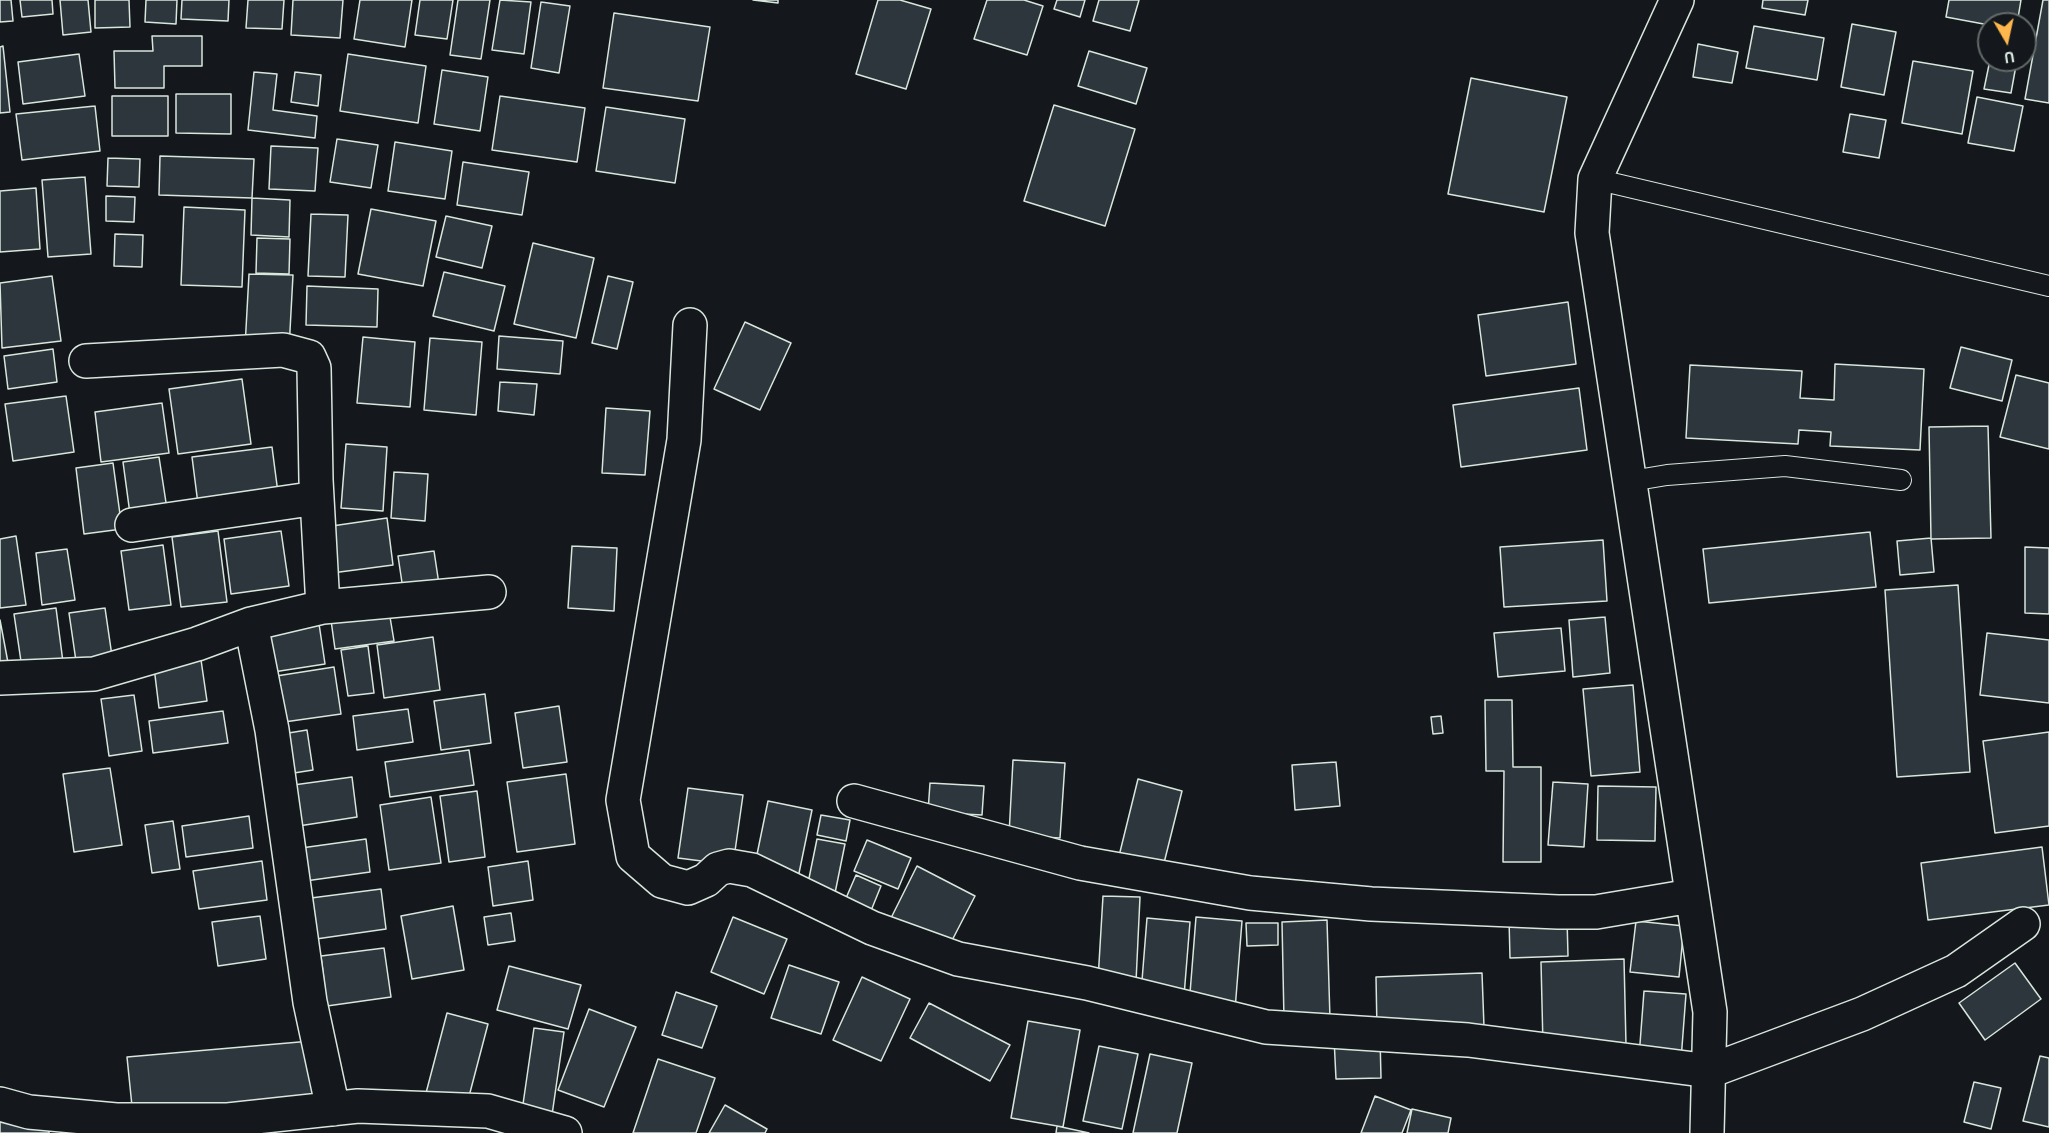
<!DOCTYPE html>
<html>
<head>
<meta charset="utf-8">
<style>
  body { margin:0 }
  #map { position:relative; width:2049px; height:1133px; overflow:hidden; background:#14181c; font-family:"PT Sans",sans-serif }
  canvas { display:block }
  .north { position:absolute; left:1977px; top:12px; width:60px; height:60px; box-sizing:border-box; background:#14181c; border:2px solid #626a69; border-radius:50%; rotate:171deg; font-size:16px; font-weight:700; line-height:24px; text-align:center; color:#d8e6dc }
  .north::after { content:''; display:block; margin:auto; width:21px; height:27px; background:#ffb74d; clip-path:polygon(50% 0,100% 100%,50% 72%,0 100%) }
</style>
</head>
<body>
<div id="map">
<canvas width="2049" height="1133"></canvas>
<div class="north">U</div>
</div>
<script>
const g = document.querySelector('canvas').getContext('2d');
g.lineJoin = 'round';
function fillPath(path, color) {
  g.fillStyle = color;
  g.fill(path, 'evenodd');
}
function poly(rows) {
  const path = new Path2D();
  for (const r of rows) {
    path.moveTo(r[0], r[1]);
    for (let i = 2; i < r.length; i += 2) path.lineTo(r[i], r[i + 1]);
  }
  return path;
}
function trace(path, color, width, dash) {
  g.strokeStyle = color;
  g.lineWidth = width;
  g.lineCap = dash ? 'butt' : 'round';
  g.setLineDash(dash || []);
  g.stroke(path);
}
const building = poly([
  [0,0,11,0,13,21,0,22,0,0],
  [20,0,52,0,53,14,22,17,20,0],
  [60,0,88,0,91,32,63,35,60,0],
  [95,0,129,0,130,27,95,28,95,0],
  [146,0,177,0,176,24,145,22,146,0],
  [182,0,229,0,228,21,181,19,182,0],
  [248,0,284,0,282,29,246,28,248,0],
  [293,0,343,0,340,38,291,35,293,0],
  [360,0,412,0,405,47,354,39,360,0],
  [420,0,453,0,447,39,415,35,420,0],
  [458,0,490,0,481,59,450,55,458,0],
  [500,0,531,2,524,54,492,50,500,0],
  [753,0,778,0,778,3,753,0],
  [878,0,900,0,931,9,906,89,856,74,878,0],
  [987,0,1024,0,1043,6,1027,55,974,39,987,0],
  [1057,0,1085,0,1080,17,1054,9,1057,0],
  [1099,0,1139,0,1130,31,1093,21,1099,0],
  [1763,0,1808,0,1805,15,1762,8,1763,0],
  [1949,0,2021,0,2017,24,1989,25,1946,17,1949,0],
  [2043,0,2049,0,2049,103,2025,99,2043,0],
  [541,2,570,6,559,73,531,68,541,2],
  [614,13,710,27,698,101,603,88,614,13],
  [1852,24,1896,32,1884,95,1841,87,1852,24],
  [1754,26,1824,38,1817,80,1746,68,1754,26],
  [152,36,202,36,202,66,164,66,164,88,115,88,114,51,153,51,152,36],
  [1698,44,1738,52,1732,83,1693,77,1698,44],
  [3,46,10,112,0,113,0,47,3,46],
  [1089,51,1147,68,1136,104,1078,86,1089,51],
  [79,54,85,96,23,104,18,62,79,54],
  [348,54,426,66,418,123,340,111,348,54],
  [1990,60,2017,60,2011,93,1984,89,1990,60],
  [1913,61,1973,71,1962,134,1902,123,1913,61],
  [442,70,488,77,480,131,434,124,442,70],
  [254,72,277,74,273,110,317,116,315,138,248,130,254,72],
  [295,72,321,75,318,106,291,102,295,72],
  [1471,78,1567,97,1544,212,1448,194,1471,78],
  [176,94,231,94,231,134,176,133,176,94],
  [112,96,168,96,168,136,112,136,112,96],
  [500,96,585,108,577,162,492,150,500,96],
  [1977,97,2023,106,2014,151,1968,143,1977,97],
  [1054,105,1135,129,1105,226,1024,201,1054,105],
  [95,106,100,151,22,160,16,114,95,106],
  [606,107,685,119,675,183,596,171,606,107],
  [1850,114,1886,120,1879,158,1843,152,1850,114],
  [337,139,378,145,371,188,330,182,337,139],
  [395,142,452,151,445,199,388,191,395,142],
  [271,146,318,148,315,191,269,189,271,146],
  [160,156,254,159,252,198,159,195,160,156],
  [108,158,140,159,139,187,107,186,108,158],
  [463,162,529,172,522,215,457,205,463,162],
  [85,177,91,254,48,257,42,180,85,177],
  [36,188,40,249,0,252,0,191,36,188],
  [106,196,135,197,134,222,106,221,106,196],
  [252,198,290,200,289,237,251,235,252,198],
  [184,207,245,210,242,287,181,285,184,207],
  [371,209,436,221,423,286,358,274,371,209],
  [311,214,348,215,345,277,308,276,311,214],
  [446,216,492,226,482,268,436,257,446,216],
  [115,234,143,235,142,267,114,266,115,234],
  [257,238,290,239,289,274,256,273,257,238],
  [533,243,594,258,576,338,514,324,533,243],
  [444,272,505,286,494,331,433,316,444,272],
  [249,274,293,275,289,349,245,347,249,274],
  [52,276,61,341,2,348,0,283,52,276],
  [608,276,633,282,617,349,592,343,608,276],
  [307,286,378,289,377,327,306,325,307,286],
  [1568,302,1576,364,1486,376,1478,315,1568,302],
  [745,322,791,343,760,410,714,389,745,322],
  [499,336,563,341,560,374,497,369,499,336],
  [363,337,415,342,410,407,357,403,363,337],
  [430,338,482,342,476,415,424,410,430,338],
  [1961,347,2012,360,2002,401,1950,388,1961,347],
  [53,349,57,382,8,389,4,356,53,349],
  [1835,364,1924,369,1920,450,1830,446,1831,432,1799,430,1798,444,1686,438,1690,365,1802,371,1800,398,1834,400,1835,364],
  [2016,375,2049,383,2049,449,2000,437,2016,375],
  [242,379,251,444,178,454,169,389,242,379],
  [500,382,537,384,534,415,498,411,500,382],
  [1579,388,1587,450,1461,467,1453,405,1579,388],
  [66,396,74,452,13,461,5,404,66,396],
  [162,403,169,453,101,462,95,412,162,403],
  [606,408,650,411,645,475,602,473,606,408],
  [1988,426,1991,538,1931,539,1929,427,1988,426],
  [346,444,387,447,383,511,341,508,346,444],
  [272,447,278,493,198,504,192,457,272,447],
  [159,457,167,509,130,514,123,462,159,457],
  [113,463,122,529,84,534,76,468,113,463],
  [394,472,428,474,425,521,391,518,394,472],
  [387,518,393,565,332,573,325,527,387,518],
  [218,531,227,602,181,607,172,537,218,531],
  [281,531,289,586,231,594,224,539,281,531],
  [1870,532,1876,587,1709,603,1703,549,1870,532],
  [16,536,26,605,0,608,0,539,16,536],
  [1931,538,1934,572,1900,575,1897,541,1931,538],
  [1603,540,1607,601,1504,607,1500,547,1603,540],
  [163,545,171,605,129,610,121,551,163,545],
  [572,546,617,548,614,611,568,608,572,546],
  [2025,547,2049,548,2049,614,2025,613,2025,547],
  [67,549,75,600,42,605,36,553,67,549],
  [434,551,440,591,404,596,398,556,434,551],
  [1958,585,1970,772,1897,777,1885,590,1958,585],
  [388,605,394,641,335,649,330,613,388,605],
  [56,608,64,670,23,675,14,614,56,608],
  [105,608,113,663,77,668,69,613,105,608],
  [318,617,325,664,267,673,260,626,318,617],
  [1605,617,1610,673,1573,677,1569,620,1605,617],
  [0,620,9,668,0,669,0,620],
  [1561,628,1565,671,1498,677,1494,633,1561,628],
  [1987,633,2049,640,2049,703,1980,695,1987,633],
  [433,637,440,690,384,698,377,645,433,637],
  [368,646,374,693,348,696,341,650,368,646],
  [200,653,207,701,159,708,153,659,200,653],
  [334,667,341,714,277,723,270,677,334,667],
  [1633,685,1640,772,1591,776,1583,689,1633,685],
  [485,694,491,743,441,750,434,701,485,694],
  [134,695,142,751,109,756,101,699,134,695],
  [1485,700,1512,700,1513,767,1541,767,1541,862,1503,862,1504,771,1486,771,1485,700],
  [559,706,567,762,523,768,515,713,559,706],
  [408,709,413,742,357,750,353,716,408,709],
  [223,711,228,743,153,753,149,721,223,711],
  [1441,716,1443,733,1433,734,1431,717,1441,716],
  [307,730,313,770,281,775,276,735,307,730],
  [2049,732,2049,826,1995,833,1983,741,2049,732],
  [469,750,474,785,390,797,385,762,469,750],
  [1013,760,1065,763,1060,838,1009,835,1013,760],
  [1336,762,1340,806,1295,810,1292,765,1336,762],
  [110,768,122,845,74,852,63,774,110,768],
  [566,774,575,844,517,852,507,782,566,774],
  [352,777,357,817,292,827,286,786,352,777],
  [1138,779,1182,791,1163,867,1119,856,1138,779],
  [1553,782,1588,784,1584,847,1548,845,1553,782],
  [930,783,984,786,982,815,928,812,930,783],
  [1598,786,1656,787,1655,841,1597,840,1598,786],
  [688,788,743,795,733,865,678,858,688,788],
  [477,791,485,857,449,862,440,796,477,791],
  [431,797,441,863,389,870,380,805,431,797],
  [768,801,812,810,798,878,754,869,768,801],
  [821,815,850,820,846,841,817,835,821,815],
  [249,816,253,848,186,857,182,826,249,816],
  [173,821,180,869,152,873,145,825,173,821],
  [366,839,370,872,298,882,294,849,366,839],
  [817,839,845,844,834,898,806,893,817,839],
  [867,840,911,858,898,889,854,871,867,840],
  [2042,847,2049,905,1928,920,1921,863,2042,847],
  [262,861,267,900,199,909,193,871,262,861],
  [528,861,533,900,493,906,488,867,528,861],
  [917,866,975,896,946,952,888,924,917,866],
  [856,875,881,886,866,923,840,912,856,875],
  [381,889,386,929,316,939,311,898,381,889],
  [1103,896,1140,897,1136,982,1098,980,1103,896],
  [453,906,464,970,412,979,401,916,453,906],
  [511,913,515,941,488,945,484,917,511,913],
  [260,916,266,959,218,966,212,922,260,916],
  [733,917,787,939,764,994,711,972,733,917],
  [1196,917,1242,921,1235,1010,1189,1006,1196,917],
  [1147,918,1190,922,1184,996,1141,993,1147,918],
  [1567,918,1568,956,1510,958,1509,919,1567,918],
  [1327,920,1330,1019,1284,1020,1282,922,1327,920],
  [1636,921,1684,926,1679,977,1630,972,1636,921],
  [1246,923,1278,923,1278,945,1247,946,1246,923],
  [384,948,391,997,327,1006,321,956,384,948],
  [1624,959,1626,1045,1543,1046,1541,962,1624,959],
  [2015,963,2041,999,1985,1040,1959,1003,2015,963],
  [789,965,839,982,821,1034,771,1018,789,965],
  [509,966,581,985,568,1029,497,1010,509,966],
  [1482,973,1484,1027,1377,1030,1376,977,1482,973],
  [862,977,910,999,881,1061,833,1040,862,977],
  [1644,991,1686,994,1681,1060,1639,1057,1644,991],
  [676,992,717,1006,702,1048,662,1035,676,992],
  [929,1003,1010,1045,990,1081,910,1038,929,1003],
  [589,1009,636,1027,604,1107,558,1090,589,1009],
  [447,1013,488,1024,467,1104,426,1093,447,1013],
  [1028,1021,1080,1030,1063,1127,1011,1118,1028,1021],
  [534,1028,564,1032,552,1115,522,1111,534,1028],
  [1380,1037,1381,1078,1336,1079,1334,1038,1380,1037],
  [311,1041,316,1099,133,1116,127,1057,311,1041],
  [1099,1046,1138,1054,1122,1129,1083,1121,1099,1046],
  [1150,1054,1192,1063,1177,1133,1133,1133,1150,1054],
  [2040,1056,2049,1058,2049,1127,2023,1121,2040,1056],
  [658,1059,715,1078,696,1133,633,1133,658,1059],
  [1974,1082,2001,1088,1991,1129,1964,1122,1974,1082],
  [1375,1096,1411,1110,1402,1133,1361,1133,1375,1096],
  [725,1105,767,1129,765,1133,709,1133,725,1105],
  [1412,1109,1451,1118,1448,1133,1407,1133,1412,1109],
  [0,1115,50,1120,49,1133,0,1133,0,1115],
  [1057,1126,1089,1133,1056,1133,1057,1126]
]);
fillPath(building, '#2c363c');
trace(building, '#d8e6dc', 1.5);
const service = poly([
  [1595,179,2049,286],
  [1631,481,1667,475,1785,466,1901,480]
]);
const minor = poly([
  [1677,0,1595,179,1592,233,1710,1012,1707,1133],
  [690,325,684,440,623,800,633,856,662,881,688,888,706,880,718,869,729,866,752,870,872,928,958,959,1087,983,1266,1027,1468,1040,1710,1071,1862,1014,1956,971,2023,924],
  [86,361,283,350,309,357,314,368,316,480,323,607],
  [132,525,317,498],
  [251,624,272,730,310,1002,333,1109],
  [0,678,94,674,197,644,251,624,323,607,489,592],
  [854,801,1080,863,1250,893,1371,904,1558,912,1596,912,1691,896],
  [0,1104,29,1112,116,1120,228,1120,358,1106,488,1111,565,1133]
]);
trace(service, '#d8e6dc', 22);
trace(minor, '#d8e6dc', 36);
trace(service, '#14181c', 20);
trace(minor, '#14181c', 33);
</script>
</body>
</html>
